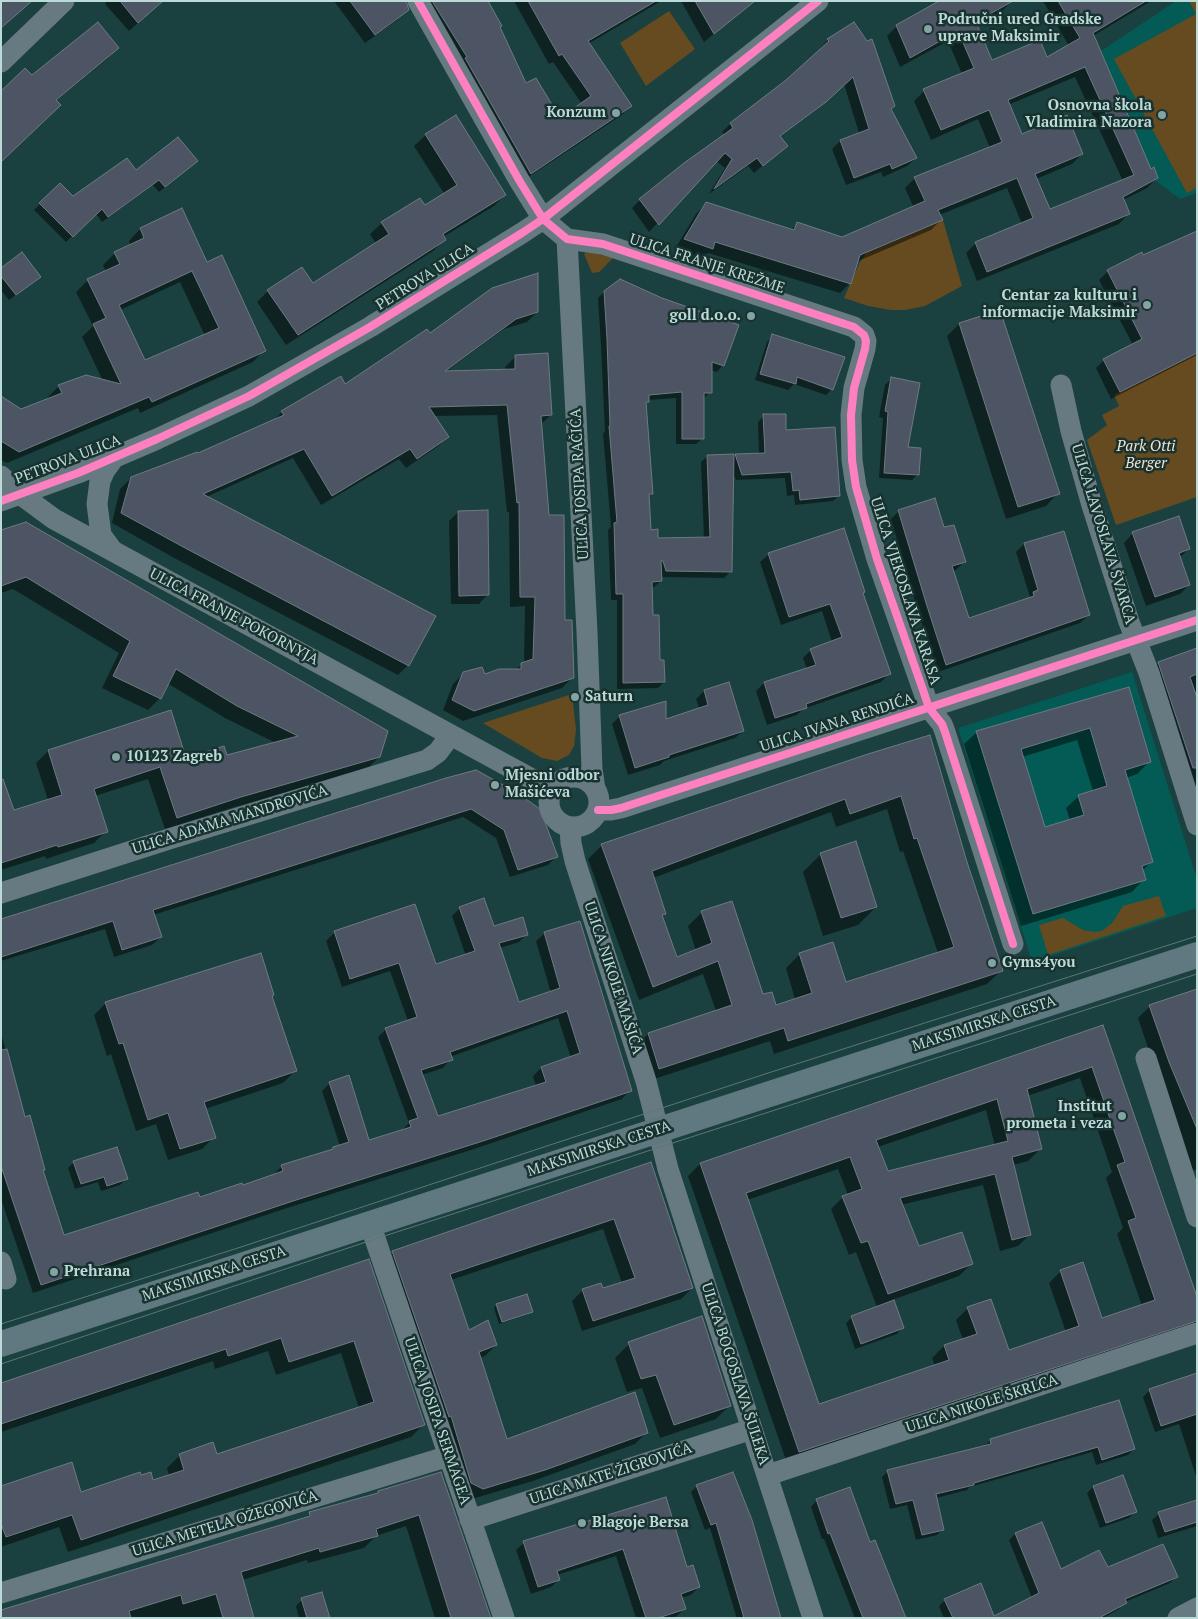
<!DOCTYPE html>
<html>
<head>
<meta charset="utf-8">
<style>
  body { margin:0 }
  #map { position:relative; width:1198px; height:1619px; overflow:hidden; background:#1a413f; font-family:"PT Serif",serif }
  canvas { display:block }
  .frame { position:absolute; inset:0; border:2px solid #bcdad7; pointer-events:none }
</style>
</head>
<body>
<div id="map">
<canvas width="1198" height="1619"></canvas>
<div class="frame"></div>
</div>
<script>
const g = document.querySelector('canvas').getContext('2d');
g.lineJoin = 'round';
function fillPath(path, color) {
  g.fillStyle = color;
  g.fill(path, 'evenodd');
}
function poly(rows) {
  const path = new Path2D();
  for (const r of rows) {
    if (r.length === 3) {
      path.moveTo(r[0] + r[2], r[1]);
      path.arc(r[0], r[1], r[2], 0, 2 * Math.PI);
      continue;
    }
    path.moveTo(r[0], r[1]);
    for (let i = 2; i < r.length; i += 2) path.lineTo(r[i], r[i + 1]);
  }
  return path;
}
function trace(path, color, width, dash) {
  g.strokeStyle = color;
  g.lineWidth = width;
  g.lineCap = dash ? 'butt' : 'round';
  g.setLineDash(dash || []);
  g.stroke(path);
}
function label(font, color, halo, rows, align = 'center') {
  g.font = font + ' "PT Serif",serif';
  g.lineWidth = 5;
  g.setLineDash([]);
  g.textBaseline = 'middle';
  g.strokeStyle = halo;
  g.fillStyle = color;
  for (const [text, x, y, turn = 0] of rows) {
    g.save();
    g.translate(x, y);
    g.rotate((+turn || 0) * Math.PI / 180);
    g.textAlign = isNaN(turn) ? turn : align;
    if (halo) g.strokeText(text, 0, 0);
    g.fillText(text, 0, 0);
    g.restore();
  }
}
fillPath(poly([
  [1176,1,1197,1,1197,193,1181,199,1173,194,1155,180,1101,51],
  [1132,672,1197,879,1197,908,1032,962,958,728]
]), '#045a55');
fillPath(poly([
  [1189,1,1197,1,1197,188,1187,193,1114,59,1196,14],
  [669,11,695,49,646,86,620,43],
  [943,220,962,286,925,306,905,310,891,310,868,306,844,298,860,262,867,252],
  [587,251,614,257,599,272,592,273,584,254],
  [1197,353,1197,497,1116,525,1087,440,1107,425,1102,415,1119,406,1114,395],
  [572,694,576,730,574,746,569,755,557,761,542,758,483,723],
  [1159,896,1166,916,1048,955,1039,925,1063,918,1083,930,1094,932,1102,931,1113,922,1123,906]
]), '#664b20');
fillPath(poly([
  [107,1,163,1,129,31,105,4],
  [334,1,398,1,405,11,397,20,365,43],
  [420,1,465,1,499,27,525,85,559,119,582,104,553,62,549,64,514,1,661,1,588,44,631,106,622,115,521,182],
  [681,1,755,1,704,42],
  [1012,1,1003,10,976,25,992,62,1047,58,1069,46,1043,1,1151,1,1093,36,1150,170,1157,178,1147,188,1123,200,1129,213,1119,224,977,281,966,253,976,243,1022,224,1007,188,939,215,941,220,931,230,856,262,850,283,840,293,708,253,702,258,675,249,696,214,706,204,791,230,797,224,842,238,914,208,905,188,915,178,990,148,978,119,931,140,914,101,924,91,962,74,948,41,900,67,887,36,897,26],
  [1075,77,1123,181,1049,211,1036,179,1072,164,1082,154,1021,135,1008,105],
  [828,40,890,110,916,158,907,166,883,177,881,172,846,185,832,149,840,141,859,133,844,84,816,110,779,137,786,146,754,173,748,166,709,194,725,168,716,161,649,232,632,208,640,200,724,135,722,132,730,124,786,80,821,50,820,48],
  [118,48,106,60,55,101,32,77],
  [426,135,505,195,494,206,443,237,444,240,433,251,286,345,257,302,268,291,313,285,376,244,370,234,382,223,424,207,445,195,414,146],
  [190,167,159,192,153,185,102,222,96,214,66,242,34,210,60,184,73,198,136,172],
  [182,210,207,264,264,350,253,362,140,413,138,408,7,463,1,460,1,398,21,410,48,400,47,398,59,386,103,381,82,337,93,326,76,292,88,280,106,272,103,265,115,253,131,246,129,241,140,229],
  [180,282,205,336,144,361,120,310],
  [1197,232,1197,355,1111,399,1096,368,1104,360,1133,345,1099,280,1108,271,1142,254,1143,256],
  [1,270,33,282,9,300,1,290],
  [604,292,723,365,717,372,710,370,710,392,703,399,703,438,696,444,676,444,676,398,648,400,645,404,652,493,648,497,650,531,657,539,704,539,701,462,708,456,733,457,735,455,759,454,758,422,764,416,785,432,839,495,833,501,795,505,794,495,787,496,785,478,736,480,733,472,731,571,724,578,660,577,661,581,654,587,651,587,652,617,659,661,664,682,658,688,617,689,617,600,611,600,608,530,611,527,603,433,605,432,601,346,598,298],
  [1000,311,1058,493,1046,506,1006,519,947,336,959,324],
  [537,312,527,322,504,329,445,372,505,371,505,367,515,357,551,415,540,425,548,517,573,677,562,688,463,721,443,710,453,684,464,673,484,675,515,670,524,663,525,606,510,607,509,512,507,512,497,415,434,416,448,437,437,447,406,468,399,459,321,505,293,458,206,497,408,665,398,675,176,559,112,523,120,489,131,478,197,455,272,422,282,412,340,377,345,385,429,335],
  [773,336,832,389,826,395,794,384,788,390,755,380,767,342],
  [891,379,907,448,918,474,912,480,879,478,883,418,879,417,885,385],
  [899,511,943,529,964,562,956,570,952,571,968,619,1027,600,1030,597,1016,552,1024,544,1089,615,1080,623,938,672,919,615,891,519],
  [458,512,488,594,479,604,451,604,449,521],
  [1,532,379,757,367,769,228,809,165,829,148,779,95,796,106,831,94,843,46,859,45,856,1,870,1,777,14,811,48,800,36,763,48,751,185,760,226,756,276,743,225,718,167,683,160,698,148,710,102,688,119,653,13,589,1,593],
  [1133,533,1189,549,1179,558,1189,585,1180,594,1146,606,1124,543],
  [769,554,862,594,889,674,881,682,803,709,797,715,767,725,756,691,764,683,807,669,803,658,811,650,832,642,822,611,781,625,760,562],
  [1197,649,1197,839,1143,679,1159,663],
  [728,684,743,731,735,738,664,761,660,765,628,775,612,724,620,716,665,720,700,710,696,699,704,691],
  [1128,689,1149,762,1137,774,1126,778,1151,862,1142,871,1144,879,1132,892,1021,926,964,744,977,732],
  [1077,740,1093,791,1079,796,1066,808,1070,820,1044,828,1022,757],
  [869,755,966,863,1002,970,987,984,774,1054,770,1041,645,1082,634,1048,648,1034,716,1011,703,974,639,1000,588,859,602,845],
  [887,809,900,852,903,851,938,953,845,984,800,954,786,968,795,999,775,1006,762,996,702,912,688,926,696,951,676,959,661,917,664,914,653,878,831,812,836,827],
  [446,779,556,857,548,865,510,877,496,838,463,817,153,915,161,937,152,945,114,957,105,929,1,961,1,921],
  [821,854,876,907,858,925,823,936,803,872],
  [414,905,435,966,466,956,452,916,460,908,493,928,527,934,519,942,500,948,518,1004,551,993,536,941,545,933,630,1090,622,1099,474,1149,284,1209,33,1293,1,1199,1,1033,24,1119,63,1237,242,1187,274,1174,282,1166,331,1151,340,1146,322,1091,330,1083,369,1141,402,1130,409,1123,378,1037,386,1029,408,1021,390,971,342,987,326,941,334,933],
  [558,1018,571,1058,541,1068,533,1076,536,1086,437,1118,422,1075,443,1068,451,1059,450,1057],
  [273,995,271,997,295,1071,283,1083,205,1109,214,1137,202,1149,168,1160,156,1124,136,1131,111,1054,107,1056,94,1015,106,1003],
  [1150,1006,1197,1042,1197,1169,1191,1171,1180,1130,1157,1075,1138,1018],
  [1103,1027,1197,1301,1197,1324,787,1463,688,1176,700,1164],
  [1080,1078,1112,1172,1106,1178,1123,1228,1117,1234,1142,1306,1101,1320,1061,1271,1049,1283,1066,1332,1008,1352,968,1308,956,1320,963,1340,944,1346,932,1358,935,1366,818,1406,747,1200,838,1169,848,1195,843,1197,831,1209,849,1255,856,1252,877,1307,852,1317,846,1323,855,1349,897,1334,902,1328,892,1300,959,1276,971,1264,918,1248,901,1205,983,1185,1000,1251,1018,1246,1030,1234,1013,1165,1028,1161,1040,1149,1027,1096],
  [986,1110,995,1146,887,1172,878,1147],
  [74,1162,126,1179,120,1185,101,1191,98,1182,75,1189,68,1168],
  [651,1164,692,1288,681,1299,582,1331,572,1301,583,1290,602,1290,622,1283,603,1229,451,1280,469,1331,496,1345,485,1356,480,1358,506,1440,646,1433,635,1444,533,1481,472,1499,382,1263,393,1252],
  [368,1261,424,1424,411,1437,68,1552,59,1527,1,1547,1,1487,81,1493,140,1477,152,1481,169,1476,167,1468,180,1455,217,1456,359,1408,341,1353,276,1375,268,1351,215,1369,213,1361,1,1432,1,1384],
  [527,1295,532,1312,529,1314,499,1324,494,1308,496,1305],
  [629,1344,730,1405,716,1419,660,1438,642,1388,627,1392,615,1358],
  [1197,1374,1197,1479,1179,1424,1155,1432,1143,1397,1150,1390],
  [991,1440,1134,1449,1128,1455,1096,1465,1092,1452,970,1487,967,1490,936,1498,943,1529,937,1535,916,1540,907,1505,890,1509,882,1477,888,1471,985,1446],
  [440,1473,489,1618,435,1618,406,1526,376,1536,364,1548,308,1563,307,1560,242,1580,253,1618,1,1618,305,1519,310,1513,376,1494,378,1492],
  [697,1486,779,1618,735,1618,736,1616,710,1528,705,1530,691,1492],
  [1093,1487,1135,1512,1129,1518,1100,1528,1087,1493],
  [666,1499,686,1569,699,1587,691,1595,681,1598,685,1608,677,1616,671,1618,636,1618,616,1556,557,1575,559,1580,551,1587,531,1594,516,1550,524,1543],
  [817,1500,869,1544,904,1618,855,1618,824,1539,822,1539,811,1507],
  [1197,1501,1197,1526,1158,1538,1152,1520,1159,1514],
  [1041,1524,1061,1571,1108,1569,1176,1577,1170,1583,1125,1602,1119,1609,1103,1618,994,1618,1032,1598,1009,1540,1015,1534],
  [302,1600,329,1618,299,1618,296,1606],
  [945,1600,994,1618,944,1618,939,1606]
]), '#0007');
const building = poly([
  [1,1,32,1,1,28,1,1],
  [120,1,163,1,138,23,120,1],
  [350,1,406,1,409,10,375,35,350,1],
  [432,1,488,1,502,26,500,27,526,83,536,78,560,118,591,96,562,54,559,56,528,1,656,1,588,41,632,106,531,174,465,58,467,57,432,1],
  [695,1,755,1,714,34,695,1],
  [939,1,1013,1,976,22,992,60,1040,40,1047,57,1080,38,1058,1,1146,1,1093,33,1151,169,1154,167,1158,178,1123,197,1130,214,987,272,975,242,1033,218,1017,178,938,210,943,220,860,255,851,284,715,242,713,249,684,239,706,202,794,230,797,222,842,237,925,201,914,177,1002,142,989,110,941,130,923,89,974,68,958,31,910,58,896,25,939,1],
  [1085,67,1134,175,1050,209,1035,174,1083,154,1067,115,1022,134,1008,100,1085,67],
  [98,22,119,48,56,100,61,105,1,162,1,91,25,68,32,75,98,22],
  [854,22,867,41,872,39,895,106,891,109,917,158,892,169,890,164,854,178,840,140,869,129,853,77,826,102,780,136,788,146,763,166,757,158,714,189,732,159,725,153,659,225,639,199,684,163,733,128,730,123,786,80,829,41,827,39,854,22],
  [456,115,506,195,443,234,446,240,298,335,267,290,302,267,313,283,389,234,381,222,420,198,425,205,457,185,425,134,456,115],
  [178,137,198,161,165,187,159,180,108,217,102,209,73,237,39,203,60,183,73,196,127,158,136,170,178,137],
  [182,208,207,262,222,255,266,351,152,402,149,397,19,452,1,441,1,396,21,409,62,393,58,385,86,375,121,384,93,324,106,318,87,279,120,264,114,252,144,238,140,228,182,208],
  [192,271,219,328,145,360,119,305,192,271],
  [1197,231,1197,353,1120,392,1103,359,1142,339,1107,270,1142,252,1143,255,1197,231],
  [22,252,41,277,16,295,1,276,1,268,22,252],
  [538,273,538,312,516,319,445,371,515,369,515,355,548,353,552,415,541,416,549,515,564,515,565,620,572,620,574,678,474,711,452,700,463,672,482,667,485,674,499,669,521,669,521,663,533,659,535,597,520,597,519,502,517,503,507,405,429,407,449,437,417,459,410,449,332,496,304,449,203,494,436,616,409,666,187,549,121,513,131,477,197,452,198,453,284,415,281,411,341,376,345,384,427,329,430,333,492,288,538,273],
  [620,279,662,298,739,325,724,366,712,362,712,393,704,393,704,439,682,439,682,392,649,395,649,402,646,402,653,494,649,494,651,530,658,529,658,538,710,537,707,455,734,454,732,572,666,571,663,561,661,561,662,581,652,582,653,615,659,615,660,660,664,660,665,682,623,683,623,594,616,594,614,523,617,522,609,426,610,426,607,339,604,291,620,279],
  [1000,310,1060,494,1018,507,959,323,1000,310],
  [772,334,845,357,833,390,797,377,796,384,760,374,772,334],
  [891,377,920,383,908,447,921,448,919,475,884,473,888,412,885,411,891,377],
  [763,414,786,414,786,430,835,427,840,496,800,500,799,490,793,491,791,472,742,475,735,454,765,453,763,414],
  [935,498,944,527,954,525,966,562,952,566,969,618,1034,596,1033,592,1038,590,1024,543,1064,531,1090,615,946,665,927,606,898,510,935,498],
  [488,510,489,595,459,596,458,511,488,510],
  [1179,516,1190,549,1179,553,1190,585,1155,597,1132,532,1179,516],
  [26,522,388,731,380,757,241,797,177,818,160,767,94,789,108,832,58,847,57,845,1,863,1,780,3,779,14,810,62,795,48,750,171,710,186,758,224,746,227,755,298,736,237,706,176,669,161,699,113,676,130,641,26,577,1,586,1,530,26,522],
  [844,528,865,592,863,593,891,674,806,704,807,708,775,718,764,682,816,665,810,649,842,637,830,604,789,617,768,553,844,528],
  [1197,648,1197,674,1190,677,1197,698,1197,768,1193,768,1158,662,1197,648],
  [729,682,744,731,669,755,669,757,635,768,619,715,666,701,666,719,708,705,704,690,729,682],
  [1129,687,1151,762,1125,770,1153,862,1142,866,1146,880,1033,914,976,731,1129,687],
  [1090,728,1107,786,1078,795,1084,815,1045,827,1021,749,1090,728],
  [930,735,967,862,1003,971,788,1041,784,1028,659,1069,648,1033,732,1005,718,961,653,987,601,844,868,754,930,735],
  [901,796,914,839,917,838,954,947,846,982,833,942,799,953,812,993,776,1005,772,992,763,994,732,901,701,911,712,943,677,957,662,915,666,914,652,871,845,799,850,814,901,796],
  [476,770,516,792,540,809,558,857,518,870,504,830,471,809,153,910,162,937,122,950,113,921,1,957,1,919,446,778,476,770],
  [856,841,877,907,841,918,820,853,856,841],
  [484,898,494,926,523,917,528,935,499,943,519,1002,560,988,544,932,580,921,632,1091,483,1141,293,1201,41,1285,1,1166,1,1050,7,1049,25,1117,30,1115,45,1170,43,1170,64,1235,198,1192,200,1197,242,1183,243,1185,283,1171,281,1165,333,1149,333,1147,349,1142,329,1082,349,1075,369,1140,411,1127,409,1121,418,1118,385,1028,417,1017,399,963,350,979,334,931,415,904,436,964,475,951,459,907,484,898],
  [567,1011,580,1053,541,1067,546,1082,438,1116,421,1070,453,1060,450,1052,567,1011],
  [261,953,274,995,272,996,297,1071,204,1102,216,1138,180,1149,168,1113,148,1120,123,1043,119,1044,105,1002,261,953],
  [1197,989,1197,1129,1169,1062,1149,1005,1197,989],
  [1103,1025,1197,1297,1197,1321,799,1452,700,1163,1103,1025],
  [1092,1067,1125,1162,1117,1165,1136,1218,1128,1221,1155,1300,1102,1318,1083,1262,1060,1270,1079,1326,1009,1350,991,1299,967,1307,977,1334,944,1345,949,1360,819,1404,746,1193,850,1157,862,1189,842,1196,861,1243,868,1241,888,1294,973,1264,962,1232,919,1246,900,1198,995,1174,1012,1240,1031,1235,1012,1157,1042,1149,1027,1089,1092,1067],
  [997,1099,1008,1141,888,1171,876,1140,997,1099],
  [117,1147,128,1179,107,1186,104,1177,81,1184,73,1161,117,1147],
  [651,1162,693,1288,593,1321,582,1289,601,1283,603,1288,635,1278,614,1219,450,1274,469,1330,488,1320,497,1345,479,1352,507,1439,635,1392,648,1433,545,1470,483,1489,471,1483,451,1416,449,1417,392,1251,651,1162],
  [369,1259,425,1425,81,1540,72,1515,6,1537,1,1524,1,1486,72,1462,81,1492,140,1472,141,1475,151,1472,153,1480,184,1470,179,1454,213,1442,217,1454,374,1402,354,1341,289,1362,281,1338,228,1356,226,1349,1,1424,1,1383,369,1259],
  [527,1294,533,1312,502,1322,496,1304,527,1294],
  [894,1300,904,1328,861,1344,851,1316,894,1300],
  [702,1316,731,1406,674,1425,656,1375,641,1379,628,1342,702,1316],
  [1197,1373,1197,1414,1161,1426,1149,1389,1197,1373],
  [1119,1400,1135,1449,1102,1460,1098,1447,974,1483,974,1485,936,1494,944,1530,922,1535,913,1500,896,1504,887,1470,991,1444,990,1439,1119,1400],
  [441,1472,491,1618,451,1618,419,1515,376,1529,378,1536,320,1552,319,1548,241,1572,254,1618,223,1618,216,1594,183,1604,181,1595,129,1611,131,1618,1,1618,1,1610,310,1516,309,1512,378,1493,378,1491,441,1472],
  [733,1472,752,1520,781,1618,744,1618,716,1523,711,1525,696,1485,733,1472],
  [1123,1475,1137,1512,1106,1523,1093,1486,1123,1475],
  [850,1487,870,1542,875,1540,906,1618,863,1618,830,1533,828,1534,816,1499,850,1487],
  [666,1497,687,1567,693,1565,700,1587,681,1594,686,1609,658,1618,646,1618,623,1549,557,1571,560,1580,538,1587,523,1541,666,1497],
  [1197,1500,1197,1522,1165,1532,1158,1512,1197,1500],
  [1042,1522,1061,1569,1099,1550,1108,1567,1163,1544,1178,1577,1125,1599,1127,1603,1099,1618,953,1618,944,1599,981,1583,994,1616,1039,1593,1015,1533,1042,1522],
  [322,1592,330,1618,307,1618,301,1598,322,1592]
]);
fillPath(building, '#4d5564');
trace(building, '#6d7a81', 1);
trace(poly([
  [418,1,519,180,543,219,567,239,603,244,854,327,864,335,866,341,865,349,854,388,851,415,852,460,856,487,877,559,923,690,929,708,942,724,945,732,1013,944],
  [1,62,64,1],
  [567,239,587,632,592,769,595,789],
  [1061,385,1071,431,1091,502,1129,622,1149,673,1197,825],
  [1,476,20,494,54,519,552,790],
  [1,501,78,473,157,439,249,396,370,327,522,233,543,219,818,1],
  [112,550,101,535,97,504,100,481,105,470,113,459],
  [574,802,25],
  [598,810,611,810,621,808,1197,620],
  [570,827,571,843,575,861,646,1081,668,1169,813,1618],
  [1,893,169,839,427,760,438,752,450,736],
  [1146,1058,1197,1217],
  [370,1224,504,1618],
  [1,1262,6,1279],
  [768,1475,1197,1333],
  [470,1520,752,1429],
  [1,1593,449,1456],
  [1178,1618,1197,1608]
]), '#677a82', 21);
trace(poly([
  [1,1344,1197,955]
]), '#60787f', 26);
trace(poly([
  [1,1324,241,1247,765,1074,1197,936],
  [1,1364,375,1239,1197,974]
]), '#5e7578', 1);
trace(poly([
  [418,1,519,180,543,219,567,239,603,244,854,327,864,335,866,341,865,349,854,388,851,415,852,460,856,487,877,559,923,690,929,708,942,724,945,732,1013,944],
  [1,501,78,473,157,439,249,396,370,327,522,233,543,219,818,1],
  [598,810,611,810,621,808,1197,620]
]), '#ff80c0', 8);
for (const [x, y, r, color] of [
  [928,29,5,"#83a4a2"],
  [616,113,5,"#83a4a2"],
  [1162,115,5,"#83a4a2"],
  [1147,305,5,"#83a4a2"],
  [751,316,5,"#83a4a2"],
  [575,697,5,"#83a4a2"],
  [116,757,5,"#83a4a2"],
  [495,785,5,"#83a4a2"],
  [992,963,5,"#83a4a2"],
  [1122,1116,5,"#83a4a2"],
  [54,1272,5,"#83a4a2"],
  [582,1523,5,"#83a4a2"]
]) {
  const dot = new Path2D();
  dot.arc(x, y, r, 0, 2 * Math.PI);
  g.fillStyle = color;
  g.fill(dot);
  trace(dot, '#183230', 2);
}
label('bold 15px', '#bcdad7', '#183230', [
  ["Područni ured Gradske",938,20],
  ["uprave Maksimir",938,37],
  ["Osnovna škola",1152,106,"right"],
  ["Vladimira Nazora",1152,123,"right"],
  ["Konzum",606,113,"right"],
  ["Centar za kulturu i",1137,296,"right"],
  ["informacije Maksimir",1137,313,"right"],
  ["goll d.o.o.",741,316,"right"],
  ["Saturn",585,697],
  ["10123 Zagreb",126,757],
  ["Mjesni odbor",505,776],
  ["Mašićeva",505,793],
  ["Gyms4you",1002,963],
  ["Institut",1112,1107,"right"],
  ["prometa i veza",1112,1124,"right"],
  ["Prehrana",64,1272],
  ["Blagoje Bersa",592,1523]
], 'left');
label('15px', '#bcdad7', '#183230', [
  ["ULICA FRANJE KREŽME",707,264,18],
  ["PETROVA ULICA",425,277,-32],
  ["PETROVA ULICA",68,460,-21],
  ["ULICA JOSIPA RAČIĆA",580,484,-93],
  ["ULICA LAVOSLAVA ŠVARCA",1103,534,73],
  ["ULICA VJEKOSLAVA KARASA",905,591,72],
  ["ULICA FRANJE POKORNYJA",234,617,28],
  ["ULICA IVANA RENDIĆA",837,723,-18],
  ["ULICA ADAMA MANDROVIĆA",230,820,-17],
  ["ULICA NIKOLE MAŠIĆA",613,978,72],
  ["MAKSIMIRSKA CESTA",984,1024,-18],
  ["MAKSIMIRSKA CESTA",599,1149,-18],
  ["MAKSIMIRSKA CESTA",214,1274,-18],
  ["ULICA BOGOSLAVA ŠULEKA",735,1374,72],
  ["ULICA NIKOLE ŠKRLCA",982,1404,-18],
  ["ULICA JOSIPA SERMAGEA",437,1421,71],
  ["ULICA MATE ŽIGROVIĆA",611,1474,-18],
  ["ULICA METELA OŽEGOVIĆA",225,1524,-17]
]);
label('italic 15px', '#f4e1cd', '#183230', [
  ["Park Otti",1146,447],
  ["Berger",1146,464]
]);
</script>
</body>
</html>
